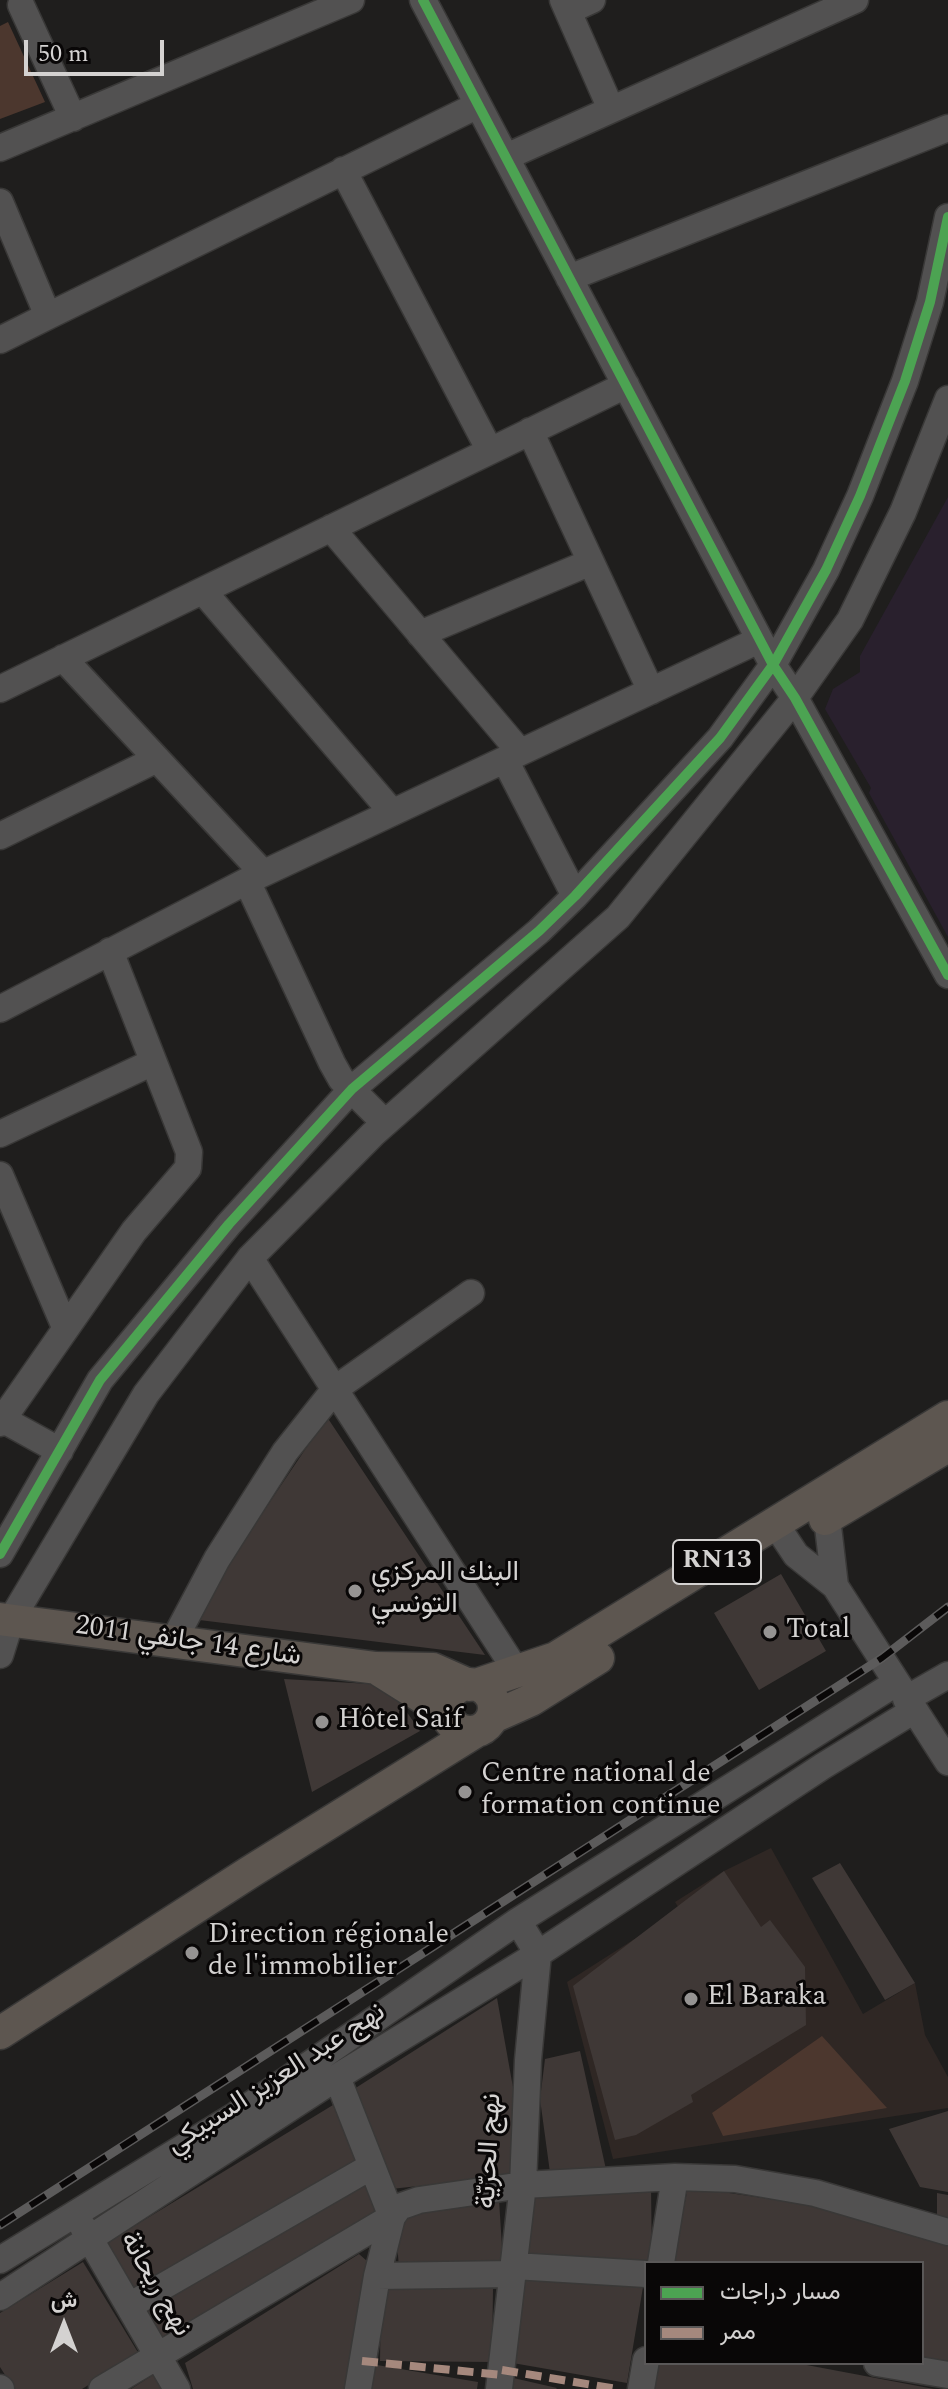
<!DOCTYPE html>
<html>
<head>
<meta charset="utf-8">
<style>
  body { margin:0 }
  #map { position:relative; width:948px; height:2389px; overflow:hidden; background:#1f1e1d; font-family:Spectral,Vazirmatn,serif }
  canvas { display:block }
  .legend { position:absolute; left:644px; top:2261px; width:280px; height:104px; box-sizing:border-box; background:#090707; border:2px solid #5a5858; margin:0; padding:10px 14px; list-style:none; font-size:24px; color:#d4d2d1 }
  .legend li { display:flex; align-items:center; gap:16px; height:40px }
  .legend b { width:40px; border:2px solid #5a5858 }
  .north { position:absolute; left:24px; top:2285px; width:80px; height:80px; -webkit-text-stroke:6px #090707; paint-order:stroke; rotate:0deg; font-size:22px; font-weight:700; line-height:32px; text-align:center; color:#d4d2d1 }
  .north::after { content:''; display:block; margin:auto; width:28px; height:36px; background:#d4d2d1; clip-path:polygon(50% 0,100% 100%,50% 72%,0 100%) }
  .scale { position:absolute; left:24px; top:40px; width:140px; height:36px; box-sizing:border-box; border:4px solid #d4d2d1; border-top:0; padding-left:10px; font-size:24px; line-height:28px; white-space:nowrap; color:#d4d2d1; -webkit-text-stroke:6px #090707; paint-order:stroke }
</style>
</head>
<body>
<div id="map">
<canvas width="948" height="2389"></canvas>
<ul class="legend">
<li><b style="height:10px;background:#4ca352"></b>مسار دراجات</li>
<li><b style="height:10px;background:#a5887d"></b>ممر</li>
</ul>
<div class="north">ش</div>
<div class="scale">50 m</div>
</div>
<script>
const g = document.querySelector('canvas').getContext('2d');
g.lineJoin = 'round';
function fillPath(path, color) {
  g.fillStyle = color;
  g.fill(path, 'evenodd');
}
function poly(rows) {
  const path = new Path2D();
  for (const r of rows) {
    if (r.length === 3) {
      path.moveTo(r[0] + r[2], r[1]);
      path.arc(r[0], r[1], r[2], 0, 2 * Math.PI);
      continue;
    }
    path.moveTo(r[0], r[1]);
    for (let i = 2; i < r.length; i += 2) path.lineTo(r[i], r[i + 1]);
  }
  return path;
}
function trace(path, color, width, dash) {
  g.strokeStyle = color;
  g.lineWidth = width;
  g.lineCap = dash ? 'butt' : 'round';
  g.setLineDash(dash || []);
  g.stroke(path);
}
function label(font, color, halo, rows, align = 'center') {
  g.font = font + ' Spectral,Vazirmatn,serif';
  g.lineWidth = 6;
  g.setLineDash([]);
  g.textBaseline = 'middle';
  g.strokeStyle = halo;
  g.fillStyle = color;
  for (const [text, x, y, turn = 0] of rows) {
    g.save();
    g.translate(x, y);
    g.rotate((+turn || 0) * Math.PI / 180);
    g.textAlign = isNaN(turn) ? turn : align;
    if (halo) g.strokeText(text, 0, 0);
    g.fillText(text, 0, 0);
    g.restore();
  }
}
fillPath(poly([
  [771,1848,863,2014,915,1983,925,2035,948,2077,948,2108,613,2159,567,1982,680,1910,675,1902,724,1871]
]), '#2f2724');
fillPath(poly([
  [948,497,948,937,869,793,871,788,825,709,833,689,860,672,860,656]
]), '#29202d');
fillPath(poly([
  [8,22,45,102,0,119,0,26],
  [822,2036,887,2108,723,2136,712,2113]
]), '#4c372e');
fillPath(poly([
  [327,1417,485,1655,191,1619],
  [781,1574,826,1651,759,1690,714,1613],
  [284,1679,388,1685,420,1731,312,1792],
  [840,1863,915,1983,885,2000,812,1878],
  [724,1871,761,1927,770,1920,805,1967,806,2025,691,2095,693,2102,636,2135,615,2140,573,1986],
  [497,1998,514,2093,510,2176,382,2190,354,2089],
  [580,2051,607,2174,551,2180,540,2099,545,2059],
  [333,2105,363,2163,139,2297,103,2245],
  [948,2111,948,2192,920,2187,889,2129],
  [366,2176,386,2211,157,2340,137,2305],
  [651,2186,652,2263,529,2257,527,2228,534,2189],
  [688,2187,825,2207,948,2237,948,2363,922,2359,922,2263,673,2263],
  [937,2193,948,2195,948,2221,937,2218],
  [499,2200,503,2262,399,2269,395,2213],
  [359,2254,367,2261,344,2389,193,2389,185,2363],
  [83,2262,139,2354,82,2389,14,2389,0,2367,0,2313],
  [523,2270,643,2287,627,2383,507,2362],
  [381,2288,493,2289,492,2362,380,2361],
  [659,2363,796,2363,934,2389,654,2389],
  [371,2364,478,2382,477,2389,367,2389],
  [156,2373,166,2389,131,2389],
  [509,2377,557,2388,556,2389,506,2389]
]), '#3f3836');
const minor = poly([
  [423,0,773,665,795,698,948,975],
  [563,0,611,109],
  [21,5,73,118],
  [568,11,592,0],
  [0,148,351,0],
  [506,157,855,0],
  [343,170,490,451],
  [0,202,48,316,478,105],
  [569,278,948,128],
  [0,340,48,316],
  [530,431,651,691],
  [331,528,520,752],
  [203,591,392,812],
  [420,634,591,562],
  [63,658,263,873],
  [0,689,626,385],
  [505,760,575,896],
  [0,836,157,759],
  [247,881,332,1063,341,1079,385,1123],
  [0,1009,247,881,759,640],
  [0,1134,151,1063],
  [0,1175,65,1327],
  [250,1258,517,1672],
  [0,1418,60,1451],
  [0,1423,134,1231,188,1168,189,1152,110,951],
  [818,1502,827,1518,835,1586,948,1762],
  [776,1525,796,1555,835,1586],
  [0,1554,100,1380,229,1224,352,1089,539,931,575,896,720,738,773,665,826,570,860,496,905,381,930,302,948,217],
  [174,1640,217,1559,285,1452,335,1389,471,1293],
  [0,1655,11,1620,146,1394,250,1258,373,1134,618,917,795,698,850,620,903,512,948,399],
  [906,1699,948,1675],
  [337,2077,392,2217,377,2276,358,2389],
  [83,2227,177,2389],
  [0,2260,236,2115,518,1921,896,1683],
  [661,2263,675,2177],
  [514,2266,646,2274],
  [377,2276,513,2274],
  [0,2297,337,2077,538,1954,823,1766,913,1711],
  [129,2306,372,2166],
  [877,2363,948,2375],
  [0,2388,1,2389],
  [102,2389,392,2217,399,2207,419,2200,523,2185,675,2177,735,2179,815,2193,948,2232],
  [499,2389,523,2185,528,2060,538,1954,518,1921],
  [641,2389,646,2360]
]);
const major = poly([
  [825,1519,948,1446],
  [0,1619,376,1668,433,1669,469,1685],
  [376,1668,446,1712],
  [470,1708,24],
  [476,1685,556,1658,948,1417],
  [493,1717,531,1700,598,1658],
  [0,2033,250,1872,475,1732]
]);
trace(minor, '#393837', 29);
trace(major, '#393837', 35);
trace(minor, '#525151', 26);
trace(major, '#5d5650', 32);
const rail = poly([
  [0,2225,882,1658,948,1607]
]);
trace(rail, '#5c5b5b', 9);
trace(rail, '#090707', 6, [18]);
trace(poly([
  [362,2361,502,2375],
  [502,2370,617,2389]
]), '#a5887d', 8, [16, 8]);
trace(poly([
  [423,0,773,665,795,698,948,975],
  [0,1554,100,1380,229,1224,352,1089,539,931,575,896,720,738,773,665,826,570,860,496,905,381,930,302,948,217]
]), '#4ca352', 10);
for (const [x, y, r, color] of [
  [355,1591,8,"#959392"],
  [770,1632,8,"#959392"],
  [322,1722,8,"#959392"],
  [465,1792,8,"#959392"],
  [192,1953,8,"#959392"],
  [691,1999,8,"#959392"]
]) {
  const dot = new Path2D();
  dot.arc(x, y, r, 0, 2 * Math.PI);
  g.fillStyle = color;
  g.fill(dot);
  trace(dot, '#090707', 3);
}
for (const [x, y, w] of [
  [717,1562,88]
]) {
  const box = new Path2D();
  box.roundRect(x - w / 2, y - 22, w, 44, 6);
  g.fillStyle = '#090707';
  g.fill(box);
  trace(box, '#d4d2d1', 2);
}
label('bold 26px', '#d4d2d1', null, [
  ["RN13",717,1562]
]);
label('28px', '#d4d2d1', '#090707', [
  ["البنك المركزي",371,1575],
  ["التونسي",371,1607],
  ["Total",786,1632],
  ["Hôtel Saif",338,1722],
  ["Centre national de",481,1776],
  ["formation continue",481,1808],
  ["Direction régionale",208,1937],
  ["de l'immobilier",208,1969],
  ["El Baraka",707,1999]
], 'left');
label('28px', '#d4d2d1', '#090707', [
  ["شارع 14 جانفي 2011",188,1643,8],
  ["نهج عبد العزيز السبيكي",277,2080,-33],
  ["نهج الحرّيّة",491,2151,-87],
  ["نهج ريحانة",154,2285,60]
]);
</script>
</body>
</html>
